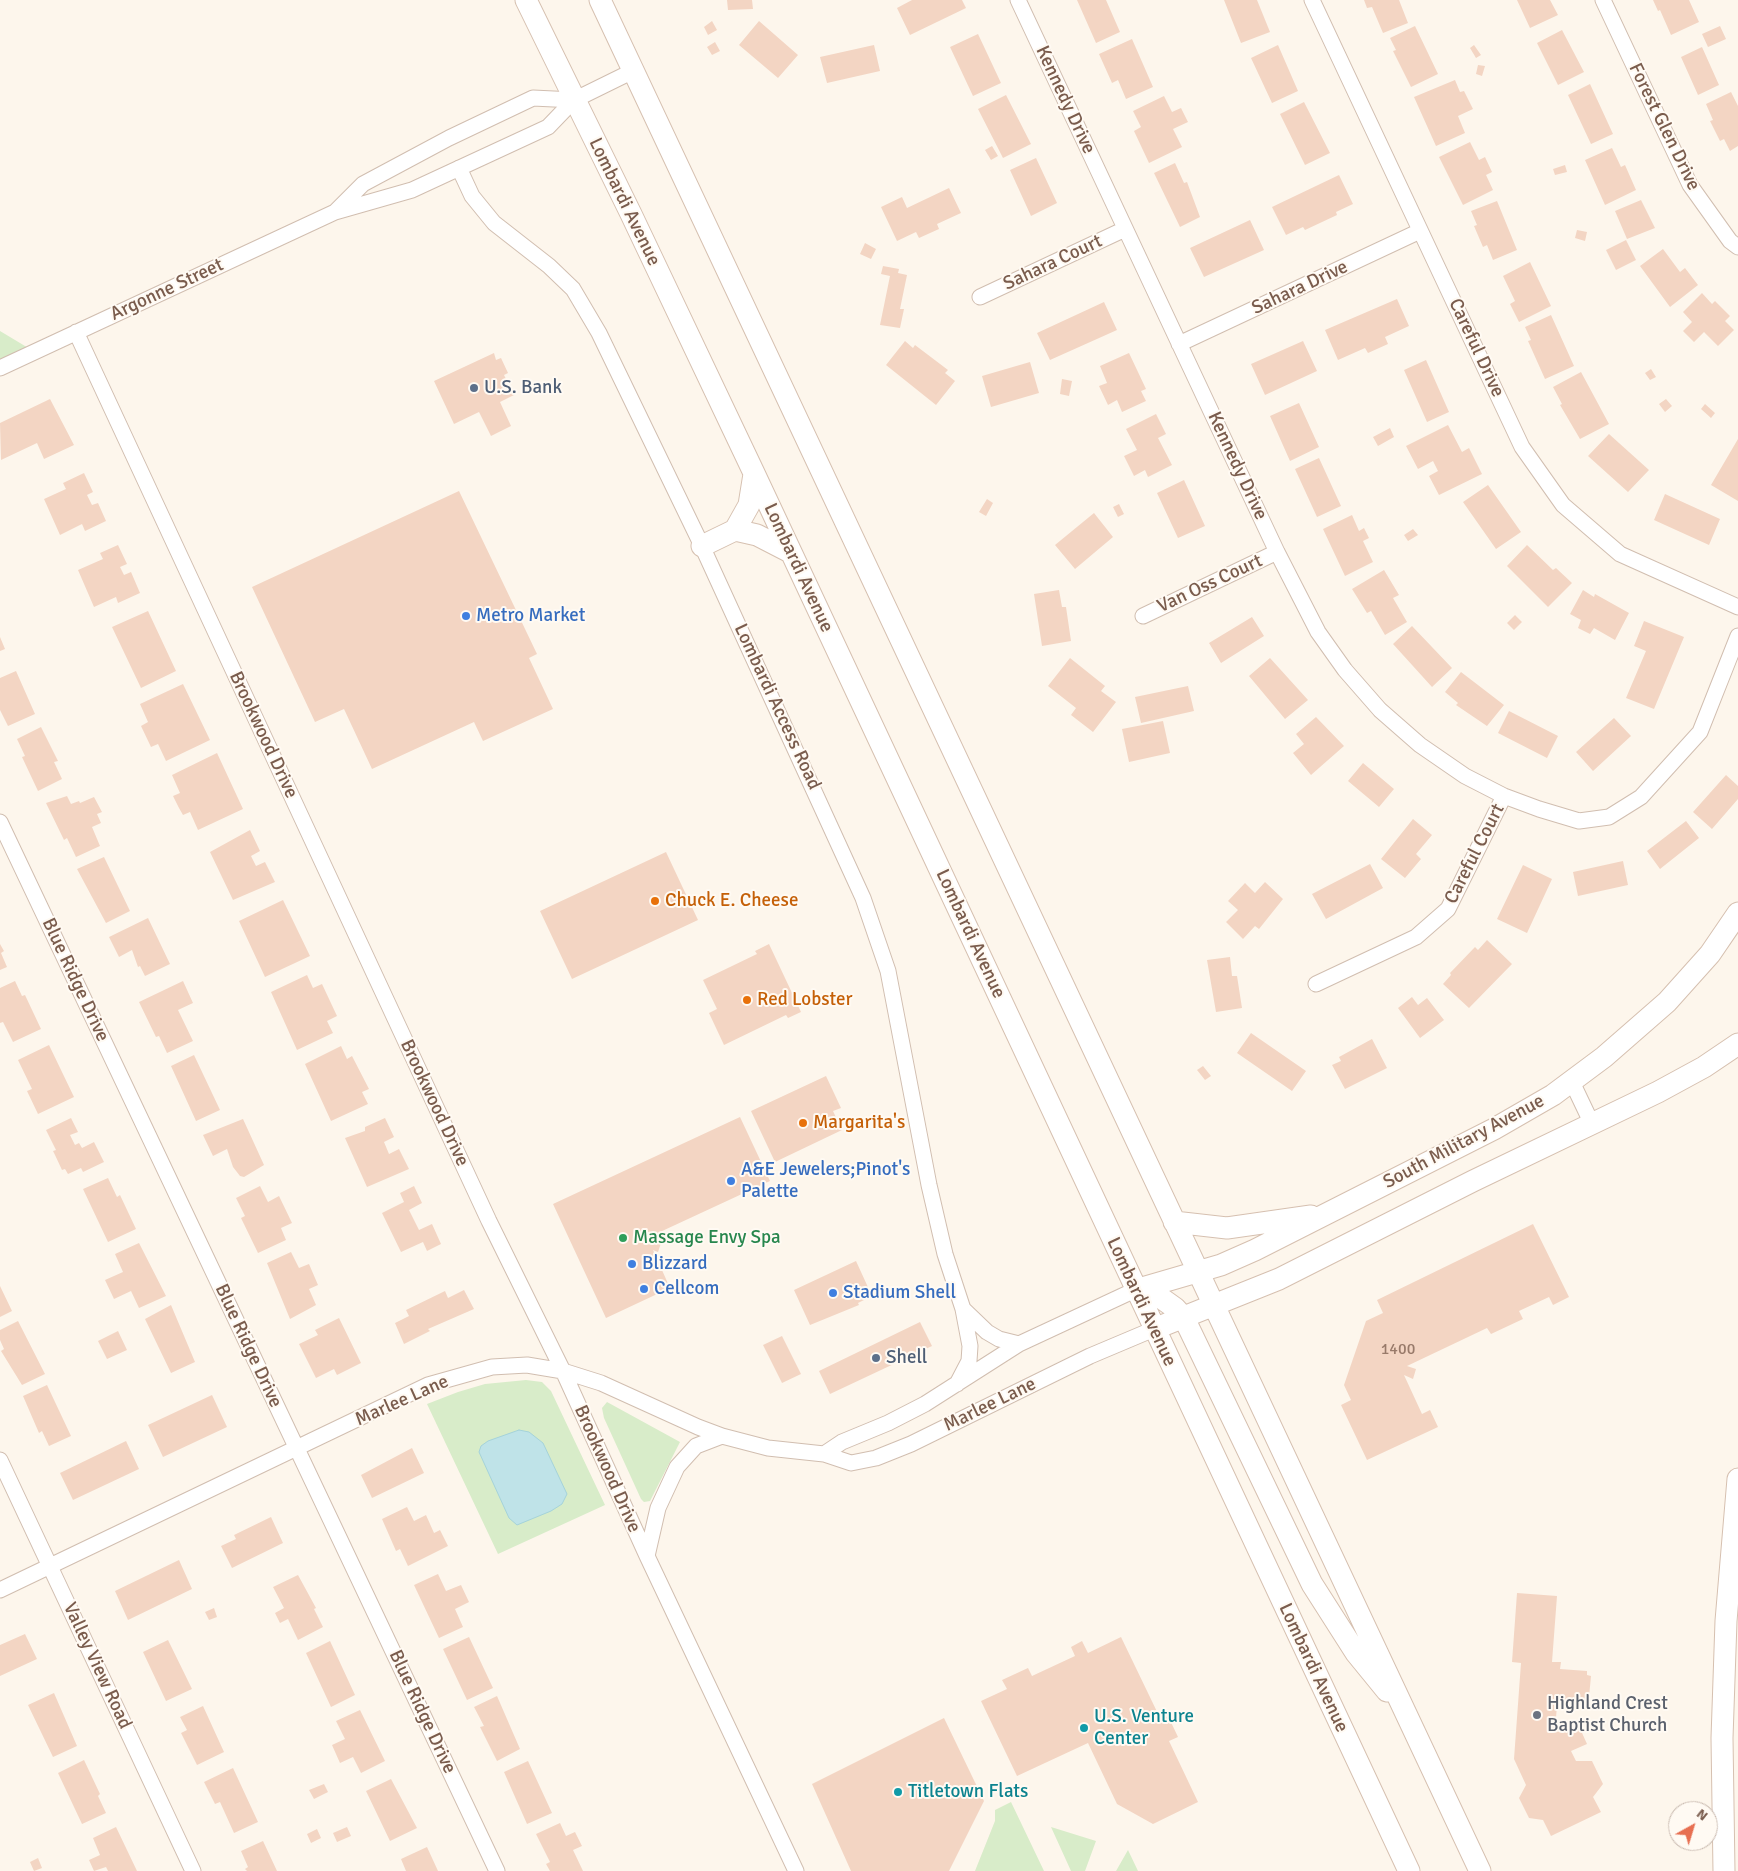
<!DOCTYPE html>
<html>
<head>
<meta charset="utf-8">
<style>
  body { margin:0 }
  #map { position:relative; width:1738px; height:1871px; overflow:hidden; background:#fdf6ec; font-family:Signika,sans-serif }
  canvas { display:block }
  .north { position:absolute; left:1668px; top:1801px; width:50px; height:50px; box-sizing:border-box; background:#fffaf3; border:1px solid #cabbb1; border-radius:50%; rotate:39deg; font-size:14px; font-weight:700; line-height:20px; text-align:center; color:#7a5c4d }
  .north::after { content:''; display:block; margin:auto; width:18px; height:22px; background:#e76f51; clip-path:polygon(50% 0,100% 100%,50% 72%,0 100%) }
</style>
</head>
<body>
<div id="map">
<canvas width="1738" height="1871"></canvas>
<div class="north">N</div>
</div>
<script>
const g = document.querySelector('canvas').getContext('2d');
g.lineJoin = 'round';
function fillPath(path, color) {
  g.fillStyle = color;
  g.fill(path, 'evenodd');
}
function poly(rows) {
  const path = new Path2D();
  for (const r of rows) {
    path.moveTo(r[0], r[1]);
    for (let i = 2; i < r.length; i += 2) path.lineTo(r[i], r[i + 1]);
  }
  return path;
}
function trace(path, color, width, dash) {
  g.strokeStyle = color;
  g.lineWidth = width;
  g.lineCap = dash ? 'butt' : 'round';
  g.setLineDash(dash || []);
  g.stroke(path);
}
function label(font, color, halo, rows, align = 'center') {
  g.font = font + ' Signika,sans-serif';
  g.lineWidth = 4;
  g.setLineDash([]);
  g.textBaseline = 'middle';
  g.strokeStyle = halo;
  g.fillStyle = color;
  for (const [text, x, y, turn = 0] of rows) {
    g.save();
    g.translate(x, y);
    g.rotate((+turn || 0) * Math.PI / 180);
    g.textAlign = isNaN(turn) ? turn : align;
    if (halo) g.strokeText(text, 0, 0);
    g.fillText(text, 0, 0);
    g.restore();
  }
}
fillPath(poly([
  [0,331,35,352,0,368],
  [526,1380,542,1382,551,1391,605,1505,498,1554,427,1404,458,1392,485,1384],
  [607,1402,680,1442,650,1501,644,1502,641,1499,604,1418,602,1408],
  [1011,1802,1044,1871,975,1871,995,1821,995,1810],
  [1051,1827,1096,1841,1085,1871,1071,1871],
  [1128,1850,1138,1871,1116,1871]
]), '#d8ecc9');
const water = poly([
  [519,1430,529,1432,543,1443,567,1494,562,1504,551,1511,517,1525,509,1518,479,1452,481,1446,488,1441,519,1430]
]);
fillPath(water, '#bfe3e8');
trace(water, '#a5d3da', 1);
fillPath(poly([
  [727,0,752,0,753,9,728,10],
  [912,0,962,0,966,8,910,35,897,8],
  [1077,0,1106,0,1120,32,1096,43],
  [1224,0,1257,0,1270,32,1241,43],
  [1364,0,1399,0,1408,23,1383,33,1372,7,1367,8],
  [1517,0,1550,0,1558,15,1530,28],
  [1653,0,1689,0,1699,22,1671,35,1660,10,1658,11],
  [712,21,717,30,708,35,704,27],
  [759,21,798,55,778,78,739,45],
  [1415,26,1438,74,1411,87,1393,51,1396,50,1390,38],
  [1720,26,1726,39,1708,47,1702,34],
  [1562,30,1584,72,1558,85,1537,43],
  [978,34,1001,83,973,96,950,47],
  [1132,39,1153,87,1126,99,1118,80,1112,83,1099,54],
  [715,42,720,51,712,55,707,47],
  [874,45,880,71,827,83,820,57],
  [1278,45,1298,91,1272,103,1251,58],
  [1474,45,1481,55,1476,58,1470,48],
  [1702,47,1719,85,1698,95,1681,57],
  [1478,65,1485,66,1482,76,1476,74],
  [1455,80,1460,92,1464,91,1473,109,1458,116,1465,133,1436,146,1414,97],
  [1590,84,1613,134,1591,144,1568,95],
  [1731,92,1738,106,1738,146,1730,151,1724,139,1720,141,1710,121,1713,120,1706,104],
  [1006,95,1031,144,1003,158,978,109],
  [1164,96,1172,112,1181,108,1188,122,1173,129,1182,147,1149,163,1134,131,1141,127,1133,111],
  [1304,102,1330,153,1305,165,1280,114],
  [1470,142,1479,160,1485,157,1492,172,1486,175,1493,190,1463,205,1439,157],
  [992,146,998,156,991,160,985,150],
  [1612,148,1621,167,1625,165,1636,190,1605,205,1585,160],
  [1036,158,1057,203,1031,216,1010,170],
  [1175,163,1184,183,1187,182,1200,217,1180,227,1154,173],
  [1565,165,1567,172,1555,175,1553,169],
  [1339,175,1353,204,1336,212,1337,215,1305,230,1303,227,1286,235,1272,207],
  [949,188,961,213,937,224,939,229,919,238,916,232,897,241,881,207,902,197,907,208],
  [1641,200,1655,228,1627,239,1615,211],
  [1497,201,1517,250,1493,260,1487,245,1483,247,1474,226,1477,225,1471,211],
  [1250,220,1264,250,1204,277,1190,248],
  [1577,230,1587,232,1585,241,1575,238],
  [1626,240,1636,260,1616,270,1606,250],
  [865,243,876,249,871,259,860,254],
  [1663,249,1680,272,1685,268,1698,285,1670,307,1640,266],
  [1530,262,1551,306,1519,322,1510,304,1515,301,1503,276],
  [883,266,899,269,898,273,907,275,900,309,904,309,900,328,880,325,890,276,881,274],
  [1702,293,1712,304,1715,301,1730,316,1725,321,1734,330,1718,346,1704,332,1694,342,1683,331,1692,322,1683,312],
  [1397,299,1409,326,1385,337,1388,344,1368,353,1365,348,1338,360,1325,330],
  [1104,302,1117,330,1050,360,1037,333],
  [1551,315,1574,366,1545,379,1528,341,1531,340,1525,327],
  [905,341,913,348,915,345,948,370,945,373,955,381,936,405,886,365],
  [1303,341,1317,371,1265,395,1251,364],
  [494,353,496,360,501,358,508,373,504,375,514,395,500,402,511,426,491,436,479,412,454,424,434,381],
  [1129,353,1146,389,1141,391,1146,401,1122,412,1117,400,1108,405,1099,386,1107,383,1100,366],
  [1426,360,1449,412,1427,422,1404,370],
  [1030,362,1039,393,991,407,982,376],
  [1651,369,1656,377,1650,380,1645,373],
  [1581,372,1609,424,1580,439,1560,405,1562,404,1553,387],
  [1062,379,1072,381,1069,396,1060,394],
  [50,399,74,445,44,459,37,443,1,460,0,423],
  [1666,399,1672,406,1665,412,1659,404],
  [1299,403,1319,447,1290,461,1270,416],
  [1705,404,1715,413,1711,418,1701,409],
  [1156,414,1166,434,1158,438,1172,465,1148,477,1145,470,1134,476,1124,456,1137,450,1126,429],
  [1448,425,1462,452,1469,448,1482,474,1439,495,1429,476,1438,471,1433,461,1418,469,1406,446],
  [1390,428,1394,437,1378,446,1373,437],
  [1609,434,1649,470,1628,492,1588,456],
  [1738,439,1738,501,1711,485],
  [1319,458,1341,506,1317,517,1295,469],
  [84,473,93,492,87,495,92,505,98,503,106,521,85,531,82,524,60,535,44,499,66,489,63,483],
  [1184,480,1205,526,1178,538,1157,493],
  [1488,485,1521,532,1496,549,1463,502],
  [459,491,537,654,529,658,553,709,483,741,474,722,372,769,344,709,315,722,252,587],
  [1665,494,1720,519,1709,545,1654,520],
  [987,499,993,503,986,516,979,512],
  [1119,504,1124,514,1118,517,1113,507],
  [1094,513,1113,537,1075,569,1055,545],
  [1352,515,1359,531,1364,528,1369,538,1363,541,1373,562,1345,576,1323,529],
  [1413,529,1418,535,1408,541,1404,535],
  [118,545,127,564,120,567,124,575,131,572,140,593,118,603,116,597,94,607,78,570,103,559,100,553],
  [1527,545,1553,570,1556,568,1572,583,1548,607,1507,566],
  [1384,570,1399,595,1393,598,1407,622,1385,635,1371,611,1367,613,1352,589],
  [1059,590,1062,607,1066,607,1071,641,1042,646,1034,594],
  [1583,590,1594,597,1595,594,1629,613,1615,640,1594,628,1590,634,1578,628,1581,620,1570,614],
  [148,611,176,671,141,688,112,627],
  [1515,615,1522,622,1514,630,1507,623],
  [1252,617,1264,636,1221,663,1209,643],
  [1644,621,1684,637,1654,709,1626,698,1646,651,1634,646],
  [1412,626,1452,668,1432,687,1393,644],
  [0,637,5,649,0,651],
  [1070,658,1105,686,1101,691,1116,702,1093,732,1071,715,1076,708,1048,686],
  [1270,658,1308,700,1285,719,1249,676],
  [16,671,35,714,8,726,0,710,0,678],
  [1461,672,1504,705,1487,726,1456,705,1458,703,1445,692],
  [183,684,210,740,166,761,158,744,151,747,141,726,148,722,140,704],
  [1188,686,1194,711,1141,723,1135,697],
  [1509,711,1558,736,1547,758,1498,733],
  [1316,717,1344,746,1311,775,1293,753,1304,744,1296,734],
  [1614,718,1631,736,1593,771,1576,752],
  [1163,721,1170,753,1129,762,1122,729],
  [41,727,58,761,54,762,62,779,38,791,22,757,25,756,17,739],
  [217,753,243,809,198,830,190,812,183,815,179,808,173,796,180,793,172,775],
  [1363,763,1394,789,1379,807,1348,781],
  [1726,775,1738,786,1738,799,1712,829,1693,812],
  [67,796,71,804,79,801,80,803,94,797,102,812,97,814,101,823,92,827,100,846,76,857,67,838,64,840,46,803],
  [1413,819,1432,835,1416,854,1421,859,1405,878,1381,859],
  [1686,821,1699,838,1660,869,1647,851],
  [250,830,260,851,251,856,256,866,265,862,275,882,233,900,210,852],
  [666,852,698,920,572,979,540,911],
  [104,857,130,911,106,923,77,869],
  [1623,861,1628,885,1578,896,1573,872],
  [1370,864,1383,888,1326,919,1312,894],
  [1523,865,1552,879,1527,933,1497,919],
  [1265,882,1283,899,1259,929,1255,926,1243,939,1226,922,1238,910,1228,901,1245,883,1255,893],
  [283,900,310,956,265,977,239,921],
  [148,918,170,964,145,976,140,966,138,967,132,950,119,957,109,937],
  [1487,940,1512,964,1469,1008,1443,984,1451,975,1450,973,1475,947,1478,950],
  [0,944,4,951,1,953,7,967,0,970],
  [769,944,801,1012,788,1018,786,1015,724,1045,709,1013,717,1009,703,980,757,954,755,951],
  [1230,957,1232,976,1237,976,1242,1008,1216,1012,1207,960],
  [307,975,313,988,322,984,337,1016,327,1021,333,1033,297,1050,271,992],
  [15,981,22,996,25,995,41,1029,13,1042,3,1022,0,1023,0,988],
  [183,981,193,1003,178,1010,193,1041,167,1053,159,1036,156,1037,139,1002],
  [1412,997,1418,1005,1427,998,1444,1020,1420,1038,1398,1008],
  [1251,1033,1306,1071,1292,1091,1237,1053],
  [1372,1039,1387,1068,1345,1089,1332,1065,1341,1061,1339,1057],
  [49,1045,74,1097,38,1114,27,1091,32,1089,18,1060],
  [341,1046,347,1059,352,1056,369,1089,362,1092,368,1104,331,1121,305,1064],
  [194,1055,220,1110,196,1121,171,1066],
  [1203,1066,1211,1076,1205,1080,1197,1070],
  [826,1076,841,1108,833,1111,842,1130,775,1162,751,1111],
  [740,1117,770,1181,660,1232,664,1234,658,1252,653,1250,670,1288,606,1318,553,1204],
  [71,1118,78,1132,70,1135,75,1145,79,1143,82,1148,94,1142,104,1162,83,1172,81,1168,68,1174,65,1169,62,1170,55,1155,53,1151,56,1150,46,1130],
  [385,1118,394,1137,384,1142,389,1154,399,1149,409,1169,367,1187,345,1138,365,1131,365,1127],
  [243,1119,264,1165,244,1177,240,1176,233,1167,227,1149,213,1156,203,1135],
  [108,1178,117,1197,120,1195,136,1229,108,1242,83,1189],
  [260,1186,268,1202,279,1196,292,1223,281,1228,286,1240,258,1253,241,1218,245,1216,236,1198],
  [414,1186,422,1203,409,1210,419,1230,432,1224,441,1244,427,1251,423,1242,401,1252,382,1213,404,1202,400,1193],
  [1533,1224,1569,1297,1553,1305,1549,1297,1519,1311,1523,1319,1491,1334,1487,1328,1407,1366,1416,1369,1413,1379,1404,1375,1422,1414,1430,1410,1438,1427,1367,1460,1341,1405,1351,1400,1344,1385,1366,1321,1383,1313,1377,1300],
  [139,1243,166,1296,139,1308,131,1291,114,1299,105,1280,123,1272,115,1254],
  [291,1252,299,1268,309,1264,318,1285,309,1289,316,1305,290,1319,267,1263],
  [856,1261,872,1296,858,1303,859,1305,810,1325,794,1290],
  [0,1286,12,1311,0,1317],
  [464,1290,474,1309,428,1329,430,1331,404,1344,395,1323,409,1316,406,1310,445,1291,448,1298],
  [171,1305,195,1362,171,1373,145,1319],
  [339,1318,361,1363,337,1375,334,1369,316,1378,299,1344,318,1335,315,1330],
  [18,1321,45,1374,22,1385,1,1351,4,1349,0,1340,0,1330],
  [920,1322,932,1346,830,1394,819,1371],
  [118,1331,127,1350,107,1359,98,1341],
  [782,1336,801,1374,782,1383,763,1345],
  [47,1385,71,1436,49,1446,42,1431,39,1433,23,1396],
  [212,1395,227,1427,163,1457,148,1425],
  [126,1441,139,1469,73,1500,60,1473],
  [412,1448,424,1473,372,1498,361,1475],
  [407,1507,414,1521,426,1515,434,1533,440,1530,448,1546,408,1566,400,1549,396,1551,382,1519],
  [271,1517,283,1543,232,1568,221,1546,236,1539,234,1535],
  [179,1560,192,1589,128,1620,115,1591],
  [438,1574,446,1591,461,1585,469,1602,455,1609,463,1627,439,1638,414,1585],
  [298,1575,316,1608,314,1609,323,1627,298,1640,288,1619,280,1623,275,1613,284,1608,273,1587],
  [1517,1593,1557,1596,1552,1662,1561,1662,1560,1669,1587,1671,1587,1675,1591,1676,1589,1697,1585,1697,1585,1702,1561,1700,1561,1705,1557,1705,1555,1731,1561,1732,1578,1724,1587,1744,1571,1751,1576,1761,1592,1761,1603,1784,1593,1797,1601,1812,1551,1836,1543,1820,1529,1818,1519,1798,1526,1785,1514,1759,1521,1663,1512,1662],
  [214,1608,217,1617,209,1620,205,1612],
  [25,1634,37,1659,0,1676,0,1645],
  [469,1637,493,1688,467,1700,443,1649],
  [1121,1637,1161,1720,1168,1716,1178,1737,1169,1741,1198,1802,1153,1824,1117,1804,1088,1743,1017,1776,981,1701,1007,1689,1002,1680,1028,1668,1032,1676,1075,1656,1071,1647,1082,1641,1088,1653],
  [168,1640,192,1689,166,1701,143,1652],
  [330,1641,355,1695,331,1707,306,1653],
  [54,1693,77,1746,53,1757,28,1705],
  [497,1696,520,1749,497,1761,480,1727,484,1726,474,1707],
  [203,1706,224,1752,197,1765,181,1733,187,1730,180,1717],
  [360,1710,385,1761,361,1773,353,1757,340,1763,332,1745,345,1739,336,1721],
  [944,1718,984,1801,949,1871,851,1871,812,1784],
  [84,1760,100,1794,98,1796,106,1813,82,1824,58,1773],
  [528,1761,552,1813,527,1824,504,1772],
  [233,1768,258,1822,234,1833,220,1802,215,1804,204,1782],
  [391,1779,417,1828,390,1841,366,1791],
  [324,1784,328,1792,314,1799,309,1790],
  [560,1823,566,1836,575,1832,582,1846,573,1850,583,1871,550,1871,546,1864,550,1862,536,1834],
  [116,1827,137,1871,108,1871,106,1867,94,1871,89,1860,100,1855,93,1838],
  [347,1827,351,1836,337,1842,333,1833],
  [317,1829,321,1838,311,1843,307,1834],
  [263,1841,277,1871,247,1871,245,1869,248,1867,241,1851],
  [427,1847,438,1871,406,1871,401,1859],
  [38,1858,42,1868,34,1871,30,1862]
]), '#f3d5c3');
const street = poly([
  [1018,0,1277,552,1318,632,1345,670,1380,710,1420,745,1465,776,1504,796,1539,809,1579,821,1609,817,1641,797,1700,732,1738,636],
  [1312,0,1522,447,1563,505,1620,554,1738,607],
  [1603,0,1690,185,1730,241,1738,247],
  [459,168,472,196,494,223,549,266,573,289,599,333,702,546,863,898,888,971,929,1185,945,1254,963,1309,970,1346,969,1361,957,1384],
  [336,211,363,184,449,138,533,98,574,100],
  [980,297,1125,229],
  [76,332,489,1221,563,1371,647,1556,796,1871],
  [1179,344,1420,231],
  [0,368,335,212,412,190,548,127,574,100,633,71],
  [1143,616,1277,552],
  [0,822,497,1871],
  [1316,984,1416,937,1448,909,1504,796],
  [1572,1082,1592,1124],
  [963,1309,987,1332,999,1339,1019,1344],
  [824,1454,842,1442,888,1423,925,1404,1019,1344,1135,1290],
  [0,1460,193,1871],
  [647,1556,658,1508,677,1467,696,1446,722,1436],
  [0,1590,428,1385,492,1367,527,1365,563,1371,601,1383,698,1427,722,1436,768,1448,824,1454,851,1463,876,1458,911,1444,1090,1356,1154,1329]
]);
const secondary = poly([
  [526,0,631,214,754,473,1409,1871],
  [600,0,1480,1871],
  [735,530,757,535,790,552],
  [702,546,735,530,749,505,754,474],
  [1174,1222,1227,1228,1311,1216],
  [1135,1290,1221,1265,1255,1250,1494,1129,1553,1095,1604,1057,1667,1002,1710,954,1738,913],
  [1135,1290,1161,1298,1175,1308,1184,1318,1312,1584,1356,1653,1387,1691],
  [1154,1329,1279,1279,1473,1181,1658,1092,1704,1067,1738,1044],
  [1724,1871,1722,1738,1726,1621,1738,1479]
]);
trace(street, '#d1beb0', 17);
trace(secondary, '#d6c0b0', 23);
trace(street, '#fff', 15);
trace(secondary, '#fff', 21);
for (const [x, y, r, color] of [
  [474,388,5,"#5c6f8a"],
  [466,616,5,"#3f7fe0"],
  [655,901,5,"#e8710a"],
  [747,1000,5,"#e8710a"],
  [803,1123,5,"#e8710a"],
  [731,1181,5,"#3f7fe0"],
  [623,1238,5,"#2e9e5b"],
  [632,1264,5,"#3f7fe0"],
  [644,1289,5,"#3f7fe0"],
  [833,1293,5,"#3f7fe0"],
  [876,1358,5,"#5c6f8a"],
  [1537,1715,5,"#6b7280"],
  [1084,1728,5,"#0f9aa8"],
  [898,1792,5,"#0f9aa8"]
]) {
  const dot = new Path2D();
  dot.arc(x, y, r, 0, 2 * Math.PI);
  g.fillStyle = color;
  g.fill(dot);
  trace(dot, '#fffaf3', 2);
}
label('16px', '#987a6a', null, [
  ["1400",1398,1350]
]);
label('19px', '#7a5c4d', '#fffaf3', [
  ["Kennedy Drive",1065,100,65],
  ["Forest Glen Drive",1664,127,64],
  ["Lombardi Avenue",624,202,64],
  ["Sahara Court",1053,263,-25],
  ["Sahara Drive",1300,288,-25],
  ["Argonne Street",167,290,-25],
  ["Careful Drive",1476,348,65],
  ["Kennedy Drive",1237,466,65],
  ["Lombardi Avenue",798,568,65],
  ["Van Oss Court",1210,584,-25],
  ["Lombardi Access Road",777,707,65],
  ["Brookwood Drive",263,735,65],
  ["Careful Court",1475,854,-63],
  ["Lombardi Avenue",970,934,65],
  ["Blue Ridge Drive",75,980,65],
  ["Brookwood Drive",434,1103,65],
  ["South Military Avenue",1464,1142,-28],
  ["Lombardi Avenue",1141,1302,65],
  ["Blue Ridge Drive",248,1346,65],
  ["Marlee Lane",402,1401,-24],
  ["Marlee Lane",990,1405,-26],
  ["Brookwood Drive",607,1469,66],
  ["Valley View Road",97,1666,65],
  ["Lombardi Avenue",1313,1668,65],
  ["Blue Ridge Drive",422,1712,65]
]);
label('19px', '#4e5e75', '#fffaf3', [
  ["U.S. Bank",484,388],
  ["Shell",886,1358]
], 'left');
label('19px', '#366cbe', '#fffaf3', [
  ["Metro Market",476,616],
  ["A&E Jewelers;Pinot's",741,1170],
  ["Palette",741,1192],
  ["Blizzard",642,1264],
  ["Cellcom",654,1289],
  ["Stadium Shell",843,1293]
], 'left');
label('19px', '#c56008', '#fffaf3', [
  ["Chuck E. Cheese",665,901],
  ["Red Lobster",757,1000],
  ["Margarita's",813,1123]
], 'left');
label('19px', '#27864d', '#fffaf3', [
  ["Massage Envy Spa",633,1238]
], 'left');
label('19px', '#5b616d', '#fffaf3', [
  ["Highland Crest",1547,1704],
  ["Baptist Church",1547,1726]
], 'left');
label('19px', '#0d838f', '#fffaf3', [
  ["U.S. Venture",1094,1717],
  ["Center",1094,1739],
  ["Titletown Flats",908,1792]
], 'left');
</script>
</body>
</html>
